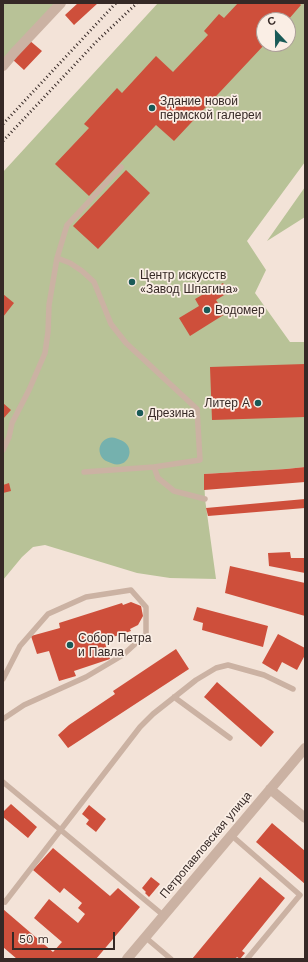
<!DOCTYPE html>
<html>
<head>
<meta charset="utf-8">
<style>
  body { margin:0 }
  #map { position:relative; width:308px; height:962px; overflow:hidden; background:#f3e3d8; font-family:"Work Sans",sans-serif }
  canvas { display:block }
  .frame { position:absolute; inset:0; border:4px solid #362926; pointer-events:none }
  .north { position:absolute; left:256px; top:12px; width:40px; height:40px; box-sizing:border-box; background:#faeee5; border:1px solid #ac9f99; border-radius:50%; rotate:338deg; font-size:11px; font-weight:700; line-height:16px; text-align:center; color:#362926 }
  .north::after { content:''; display:block; margin:auto; width:14px; height:18px; background:#195a57; clip-path:polygon(50% 0,100% 100%,50% 72%,0 100%) }
  .scale { position:absolute; left:12px; top:932px; width:103px; height:18px; box-sizing:border-box; border:2px solid #362926; border-top:0; padding-left:5px; font-size:12px; line-height:14px; white-space:nowrap; color:#362926; -webkit-text-stroke:3px #faeee5; paint-order:stroke }
</style>
</head>
<body>
<div id="map">
<canvas width="308" height="962"></canvas>
<div class="frame"></div>
<div class="north">С</div>
<div class="scale">50 m</div>
</div>
<script>
const g = document.querySelector('canvas').getContext('2d');
g.lineJoin = 'round';
function fillPath(path, color) {
  g.fillStyle = color;
  g.fill(path, 'evenodd');
}
function poly(rows) {
  const path = new Path2D();
  for (const r of rows) {
    path.moveTo(r[0], r[1]);
    for (let i = 2; i < r.length; i += 2) path.lineTo(r[i], r[i + 1]);
  }
  return path;
}
function trace(path, color, width, dash) {
  g.strokeStyle = color;
  g.lineWidth = width;
  g.lineCap = dash ? 'butt' : 'round';
  g.setLineDash(dash || []);
  g.stroke(path);
}
function label(font, color, halo, rows, align = 'center') {
  g.font = font + ' "Work Sans",sans-serif';
  g.lineWidth = 3.5;
  g.setLineDash([]);
  g.textBaseline = 'middle';
  g.strokeStyle = halo;
  g.fillStyle = color;
  for (const [text, x, y, turn = 0] of rows) {
    g.save();
    g.translate(x, y);
    g.rotate((+turn || 0) * Math.PI / 180);
    g.textAlign = isNaN(turn) ? turn : align;
    if (halo) g.strokeText(text, 0, 0);
    g.fillText(text, 0, 0);
    g.restore();
  }
}
fillPath(poly([
  [3,3,57,3,3,60],
  [158,3,305,3,305,162,247,241,266,270,255,293,290,342,305,342,305,467,286,469,204,474,205,499,216,579,170,578,137,573,45,545,33,547,22,557,3,580,3,172],
  [264,20,288,20,288,44,264,44],
  [305,187,305,217,267,241]
]), '#b8c297');
trace(poly([
  [112,450,117,452]
]), '#75b1ae', 25);
fillPath(poly([
  [78,3,98,3,74,25,65,15],
  [238,3,299,3,301,5,288,20,264,20,264,44,265,44,174,141,156,125,89,196,55,164,89,128,84,124,117,88,122,93,156,56,173,72,208,35,204,31,219,14,224,18],
  [29,40,42,51,24,70,12,59],
  [126,170,150,193,98,249,73,226],
  [223,283,229,292,216,300,225,314,190,336,179,318,199,306,195,299],
  [3,294,14,303,3,317],
  [305,364,305,417,212,420,210,367],
  [3,403,11,410,3,419],
  [305,467,305,482,204,490,204,474,286,469],
  [9,483,11,491,3,493,3,485],
  [305,499,305,508,208,516,206,508],
  [290,552,291,558,305,558,305,573,269,566,268,553],
  [230,566,305,583,305,616,225,593],
  [131,602,141,606,143,616,138,625,130,629,131,631,104,640,110,659,74,671,76,676,59,681,49,651,37,654,31,636,60,628,59,623,122,603,123,605],
  [197,607,268,626,263,647,202,630,203,623,193,620],
  [278,634,305,648,305,655,297,670,282,662,277,672,262,663],
  [176,649,189,669,68,748,58,735,69,725,115,694,113,691],
  [217,682,274,732,261,747,204,697],
  [11,804,37,827,28,838,3,817,3,812],
  [89,805,106,819,96,832,86,824,89,820,82,814],
  [272,823,305,851,305,884,256,842],
  [53,848,110,896,118,888,140,907,96,959,17,959,3,947,3,909,53,952,62,942,34,918,49,899,78,923,85,914,78,908,82,903,64,888,60,893,33,870],
  [151,877,160,884,149,897,145,893,146,892,142,888],
  [260,877,285,898,242,951,245,953,240,959,237,957,235,959,192,959]
]), '#ce4f3b');
trace(poly([
  [57,258,70,263,82,271,94,282,111,324,126,343,197,409,200,460,154,467,84,472],
  [3,450,9,437,12,423,29,390,45,353,48,332,49,305,57,258,67,225,121,167],
  [154,467,158,478,174,491,205,499],
  [3,679,20,646,48,614,86,597,131,590,146,607,146,634,123,655,86,677,24,705,3,719],
  [174,697,230,738],
  [3,782,163,915],
  [231,835,300,895,247,959],
  [5,902,140,727,153,714,196,680,216,668,228,665,264,675,293,689],
  [145,937,171,959]
]), '#cbb2a3', 5.5);
trace(poly([
  [3,66,14,53,61,3],
  [270,789,305,818],
  [127,959,305,748]
]), '#cbb2a3', 10);
trace(poly([
  [3,124,116,3],
  [3,141,97,41,137,3]
]), '#362926', 3, [1, 3]);
for (const [x, y, r, color] of [
  [152,108,4,"#195a57"],
  [132,282,4,"#195a57"],
  [207,310,4,"#195a57"],
  [258,403,4,"#195a57"],
  [140,413,4,"#195a57"],
  [70,645,4,"#195a57"]
]) {
  const dot = new Path2D();
  dot.arc(x, y, r, 0, 2 * Math.PI);
  g.fillStyle = color;
  g.fill(dot);
  trace(dot, '#faeee5', 1.5);
}
label('12px', '#362926', '#faeee5', [
  ["Здание новой",160,101],
  ["пермской галереи",160,115],
  ["Центр искусств",140,275],
  ["«Завод Шпагина»",140,289],
  ["Водомер",215,310],
  ["Литер А",250,403,"right"],
  ["Дрезина",148,413],
  ["Собор Петра",78,638],
  ["и Павла",78,652]
], 'left');
label('12px', '#362926', '#faeee5', [
  ["Петропавловская улица",206,845,-50]
]);
</script>
</body>
</html>
